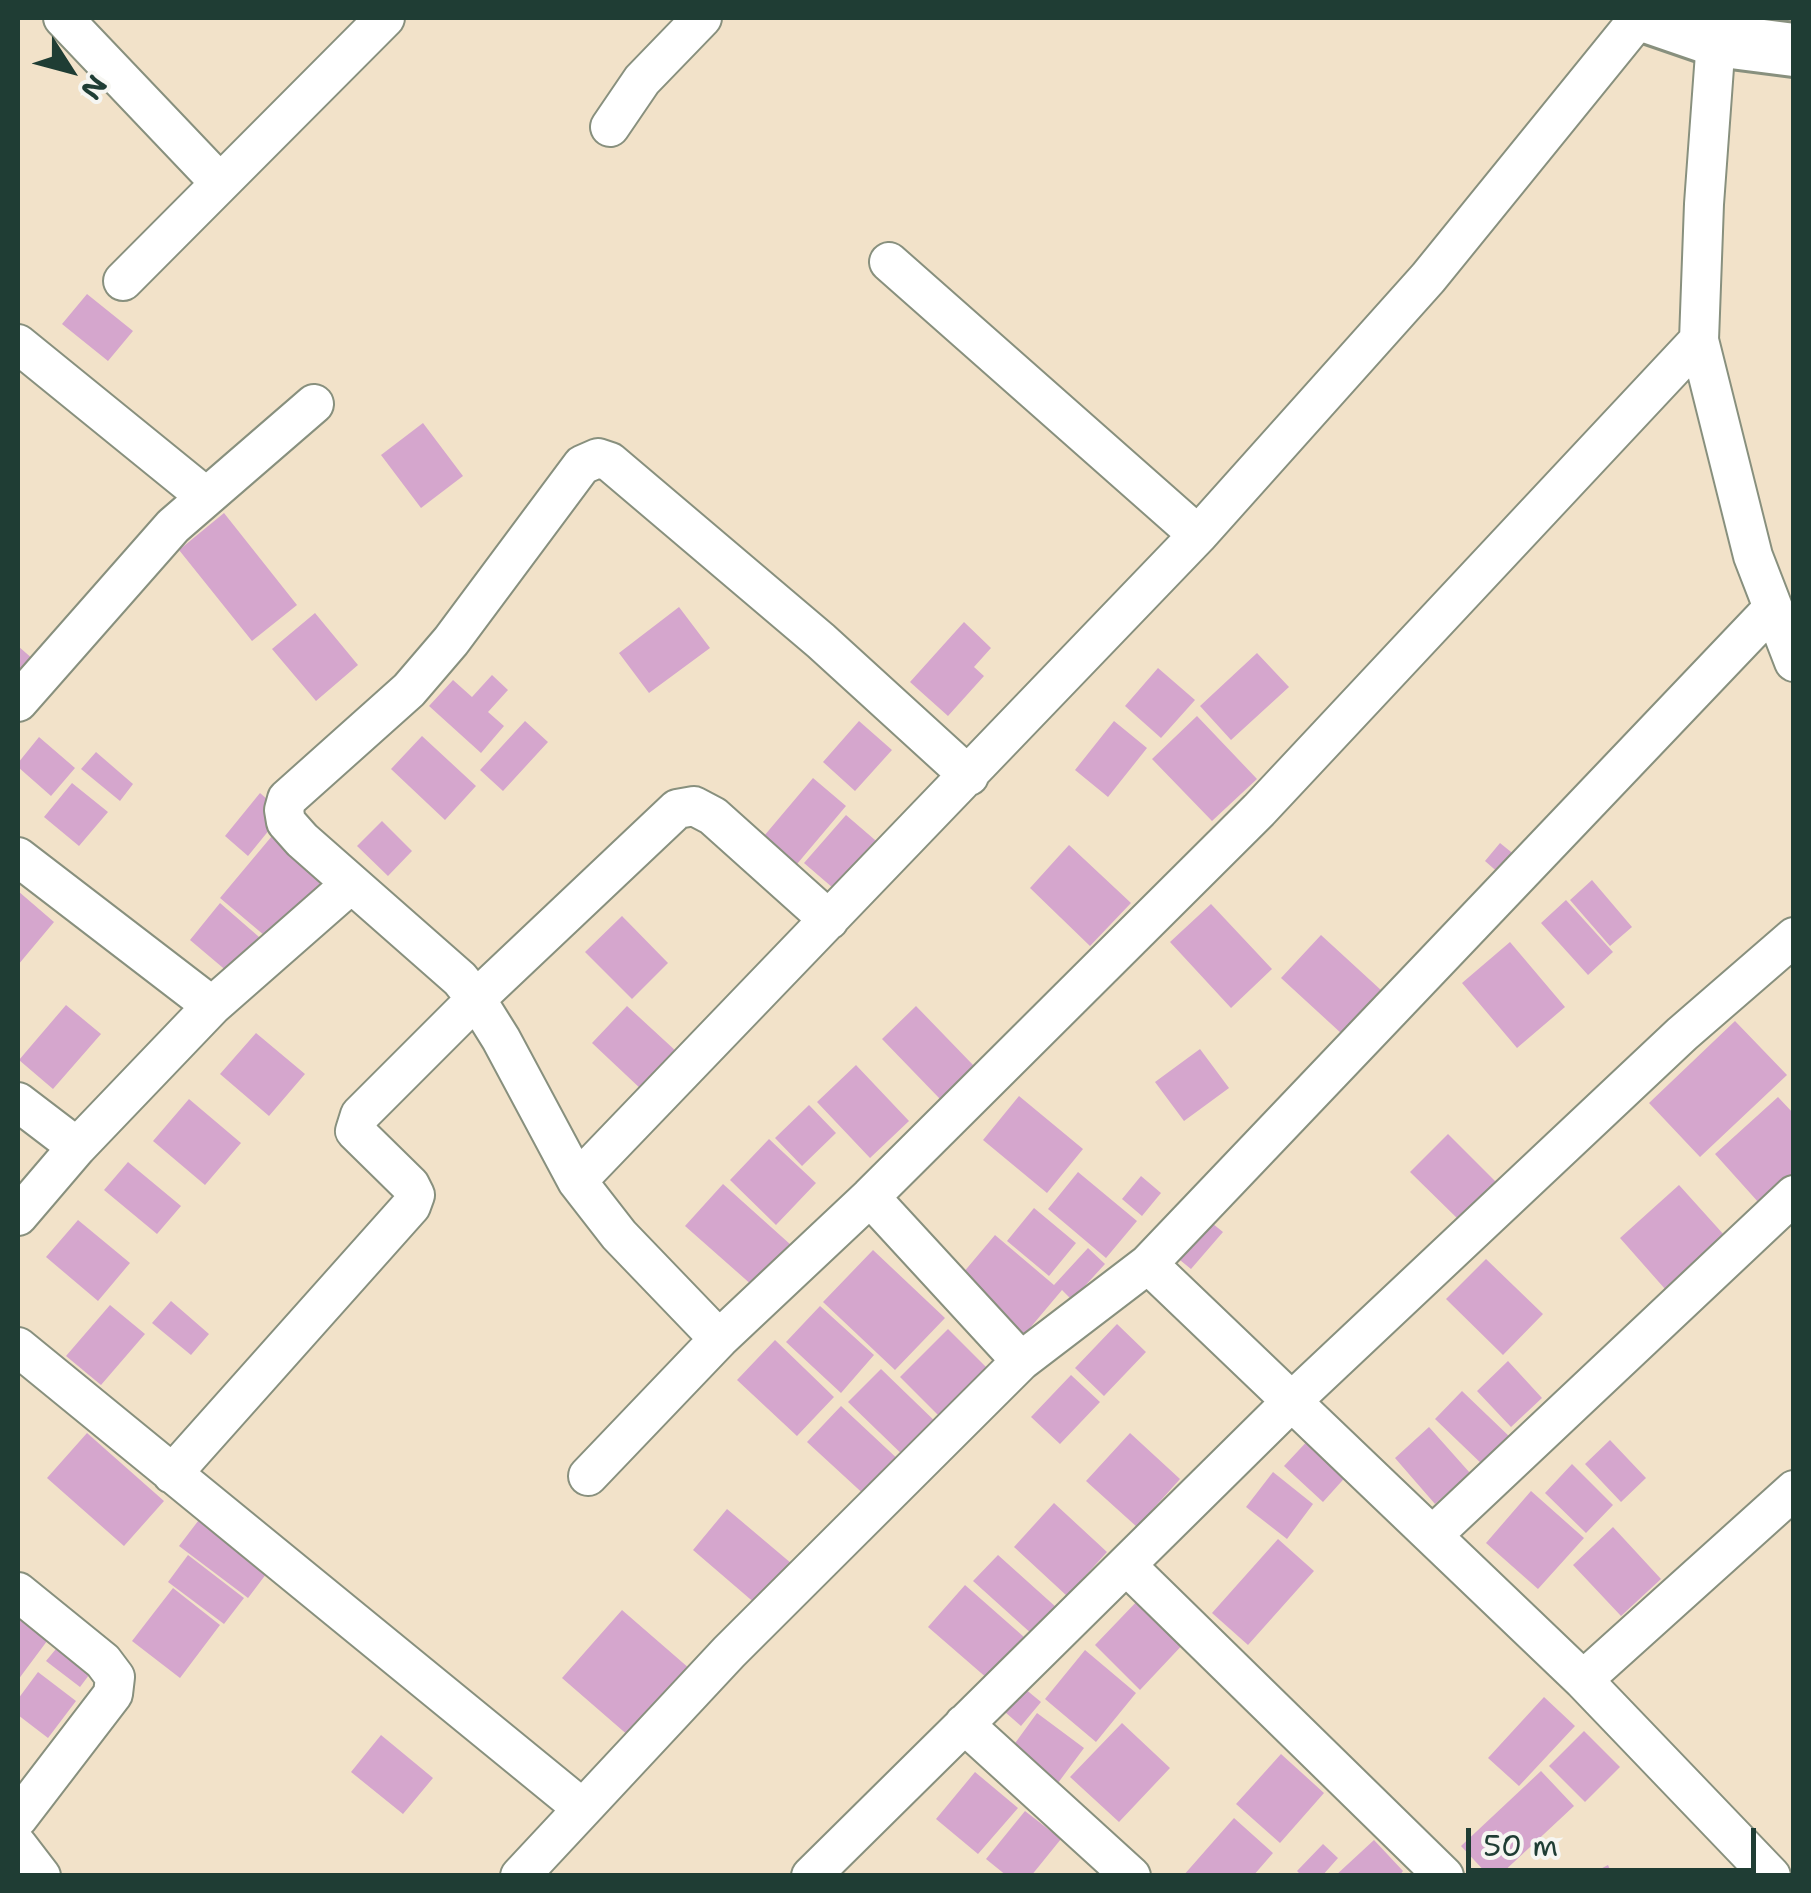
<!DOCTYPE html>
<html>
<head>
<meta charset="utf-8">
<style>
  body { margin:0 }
  #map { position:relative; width:1811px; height:1893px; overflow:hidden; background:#f2e2c9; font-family:"Shantell Sans",sans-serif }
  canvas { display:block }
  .frame { position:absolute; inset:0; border:20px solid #1f3d34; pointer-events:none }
  .north { position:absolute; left:20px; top:20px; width:100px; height:100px; -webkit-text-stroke:8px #f6f6f2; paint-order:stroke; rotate:126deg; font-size:28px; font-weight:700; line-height:40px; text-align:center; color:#1f3d34 }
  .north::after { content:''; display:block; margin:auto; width:35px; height:45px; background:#1f3d34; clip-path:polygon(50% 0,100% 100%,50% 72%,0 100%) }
  .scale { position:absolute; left:1466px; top:1828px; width:290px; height:45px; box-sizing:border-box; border:5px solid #1f3d34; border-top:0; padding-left:12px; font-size:30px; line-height:35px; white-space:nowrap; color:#1f3d34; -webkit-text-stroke:8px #f6f6f2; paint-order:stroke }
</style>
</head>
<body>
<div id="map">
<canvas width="1811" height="1893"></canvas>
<div class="frame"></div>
<div class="north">N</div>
<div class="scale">50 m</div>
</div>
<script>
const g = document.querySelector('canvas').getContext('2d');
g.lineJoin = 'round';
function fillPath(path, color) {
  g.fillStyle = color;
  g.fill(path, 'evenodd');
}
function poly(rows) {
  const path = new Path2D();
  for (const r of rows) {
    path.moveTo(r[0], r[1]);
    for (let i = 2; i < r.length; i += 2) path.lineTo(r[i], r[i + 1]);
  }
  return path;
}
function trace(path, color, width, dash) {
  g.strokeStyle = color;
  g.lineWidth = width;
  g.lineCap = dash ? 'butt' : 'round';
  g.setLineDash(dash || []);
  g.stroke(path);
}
fillPath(poly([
  [87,294,133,331,108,361,62,324],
  [423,423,463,476,421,508,381,455],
  [224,513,297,605,252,641,179,550],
  [679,607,710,648,649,693,619,653],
  [315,613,358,665,316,701,272,649],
  [964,622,991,648,974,667,984,676,948,716,910,682],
  [18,646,34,660,18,680],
  [1257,653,1289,687,1231,740,1200,706],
  [1158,668,1195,700,1161,738,1125,706],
  [492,675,508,690,488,712,504,726,481,753,429,706,453,680,472,697],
  [1197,716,1257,779,1212,821,1152,759],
  [525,721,548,742,503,791,480,770],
  [859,721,892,750,855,791,823,762],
  [1114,721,1147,748,1108,797,1075,770],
  [422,736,476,786,445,820,391,769],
  [39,737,75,768,51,796,18,767,18,763],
  [96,752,133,784,120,801,81,769],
  [813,778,846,806,797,864,764,836],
  [72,783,108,812,79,846,44,817],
  [260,793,283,813,248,856,225,836],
  [846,815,882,846,840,894,804,863],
  [382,821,412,851,388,876,357,846],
  [277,830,329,874,271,941,220,898],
  [1500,843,1516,856,1501,875,1485,861],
  [1069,845,1131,903,1090,946,1030,888],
  [1592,880,1632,927,1610,946,1570,900],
  [18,891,54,922,18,965],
  [1566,900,1613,952,1588,975,1541,923],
  [220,903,266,943,235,978,190,940],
  [1211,904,1272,969,1231,1008,1170,942],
  [622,916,668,963,632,999,585,952],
  [1321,935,1382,991,1342,1034,1281,978],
  [1510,942,1565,1007,1517,1048,1462,983],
  [66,1005,101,1034,53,1089,19,1060],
  [627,1006,677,1052,642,1090,592,1043],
  [916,1006,974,1066,940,1099,882,1039],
  [1735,1021,1787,1075,1700,1157,1649,1103],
  [256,1033,305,1074,269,1116,220,1074],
  [1200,1049,1229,1088,1184,1121,1155,1082],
  [856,1065,909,1121,870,1158,817,1102],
  [1019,1096,1083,1149,1047,1193,983,1140],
  [1778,1097,1794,1114,1794,1173,1759,1203,1715,1154],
  [189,1099,241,1143,205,1185,153,1141],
  [809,1105,836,1133,802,1166,775,1138],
  [1448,1134,1498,1184,1461,1222,1410,1172],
  [769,1139,816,1183,776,1225,730,1180],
  [128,1162,181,1206,157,1234,104,1190],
  [1078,1172,1137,1221,1106,1258,1048,1209],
  [1141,1176,1161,1193,1142,1216,1122,1199],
  [723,1184,791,1245,753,1286,685,1226],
  [1679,1185,1725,1236,1665,1289,1620,1238],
  [1034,1208,1076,1243,1049,1276,1007,1241],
  [1202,1215,1223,1232,1191,1269,1170,1252],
  [78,1220,130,1263,98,1301,46,1257],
  [995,1235,1054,1285,1088,1248,1105,1264,1072,1300,1062,1290,1019,1341,952,1286],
  [873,1250,945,1318,895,1370,823,1302],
  [1486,1259,1543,1314,1503,1355,1446,1299],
  [171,1301,209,1334,191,1355,152,1323],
  [110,1305,145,1334,101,1385,66,1356],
  [820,1306,874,1355,841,1393,786,1342],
  [1117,1324,1146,1352,1104,1396,1075,1368],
  [948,1329,994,1375,946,1423,900,1377],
  [775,1340,834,1397,797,1436,737,1380],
  [1508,1361,1542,1398,1511,1427,1477,1391],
  [881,1369,942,1428,910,1462,848,1402],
  [1071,1375,1100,1402,1060,1444,1031,1417],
  [1462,1391,1512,1439,1485,1467,1435,1419],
  [841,1406,902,1463,869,1499,807,1442],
  [1429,1427,1470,1473,1435,1504,1395,1458],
  [87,1433,164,1501,124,1546,47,1478],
  [1130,1433,1180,1479,1137,1527,1086,1481],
  [1312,1436,1350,1472,1323,1502,1284,1466],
  [1610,1440,1646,1478,1621,1502,1585,1464],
  [1572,1464,1613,1505,1586,1533,1545,1493],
  [1273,1472,1313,1504,1287,1539,1246,1507],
  [1531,1491,1584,1538,1538,1589,1486,1543],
  [1054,1503,1107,1552,1067,1596,1014,1547],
  [208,1508,276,1561,248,1598,179,1546],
  [727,1509,798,1569,764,1611,693,1550],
  [1613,1527,1661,1579,1621,1616,1573,1565],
  [1278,1539,1314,1571,1248,1645,1212,1613],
  [188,1555,244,1598,224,1624,168,1582],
  [998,1555,1057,1608,1033,1635,973,1581],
  [965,1585,1024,1637,988,1679,928,1627],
  [173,1588,220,1625,180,1678,132,1641],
  [1142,1596,1187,1640,1140,1690,1095,1645],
  [18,1606,53,1633,18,1680],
  [622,1610,690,1669,630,1737,562,1678],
  [65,1638,98,1663,80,1687,46,1661],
  [1085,1650,1136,1693,1096,1742,1045,1699],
  [38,1672,76,1701,48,1738,18,1715,18,1699],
  [1024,1688,1041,1702,1021,1726,1005,1712],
  [1544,1697,1575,1726,1519,1786,1488,1758],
  [1037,1713,1084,1748,1052,1791,1005,1757],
  [1122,1723,1170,1768,1119,1822,1070,1777],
  [1584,1731,1620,1767,1585,1802,1549,1766],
  [381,1735,433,1778,403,1814,351,1772],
  [1281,1754,1324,1793,1280,1843,1236,1804],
  [1541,1771,1574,1806,1499,1876,1489,1876,1461,1846],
  [975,1772,1018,1808,978,1854,936,1819],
  [1025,1811,1061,1839,1031,1876,1007,1876,986,1859],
  [1234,1818,1273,1853,1253,1876,1183,1876],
  [1374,1840,1403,1871,1399,1876,1335,1876],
  [1323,1844,1338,1858,1322,1876,1302,1876,1297,1871],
  [1608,1865,1613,1876,1587,1876]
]), '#d5a6cd');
const street = poly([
  [63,18,220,183],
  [1722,18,1716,40,1704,204,1699,340,1753,556,1794,662],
  [610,127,642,80,702,18],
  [889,262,1198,535],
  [123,281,385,18],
  [18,344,205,496],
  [18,702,173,526,314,404],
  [18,857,212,1006],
  [18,1102,77,1147],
  [577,1181,1198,535,1428,278,1639,18],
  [870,1197,1021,1361],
  [18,1216,77,1147,212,1006,351,884],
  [1148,1264,1583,1680,1771,1876],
  [719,1339,619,1235,577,1181,501,1039,476,999,460,979,302,840,286,822,284,810,287,799,409,690,451,641,582,465,598,458,610,462,821,641,969,776],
  [18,1347,582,1808],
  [172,1474,411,1206,415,1195,410,1185,355,1131,360,1115,476,999,677,809,694,806,713,816,829,920],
  [588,1476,719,1339,870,1197,1259,810,1699,340],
  [1434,1534,1794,1195],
  [1126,1565,1444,1876],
  [18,1592,103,1661,115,1677,113,1694,18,1818],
  [1583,1680,1794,1490],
  [964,1724,1131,1876],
  [18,1846,41,1876],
  [520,1876,729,1652,1021,1361,1148,1264,1773,608],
  [811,1876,1292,1401,1682,1034,1794,937]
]);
const secondary = poly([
  [1652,18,1716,40,1794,50]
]);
trace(street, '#88907e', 42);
trace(secondary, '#88907e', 58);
trace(street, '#fff', 38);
trace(secondary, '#fff', 52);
</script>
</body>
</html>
